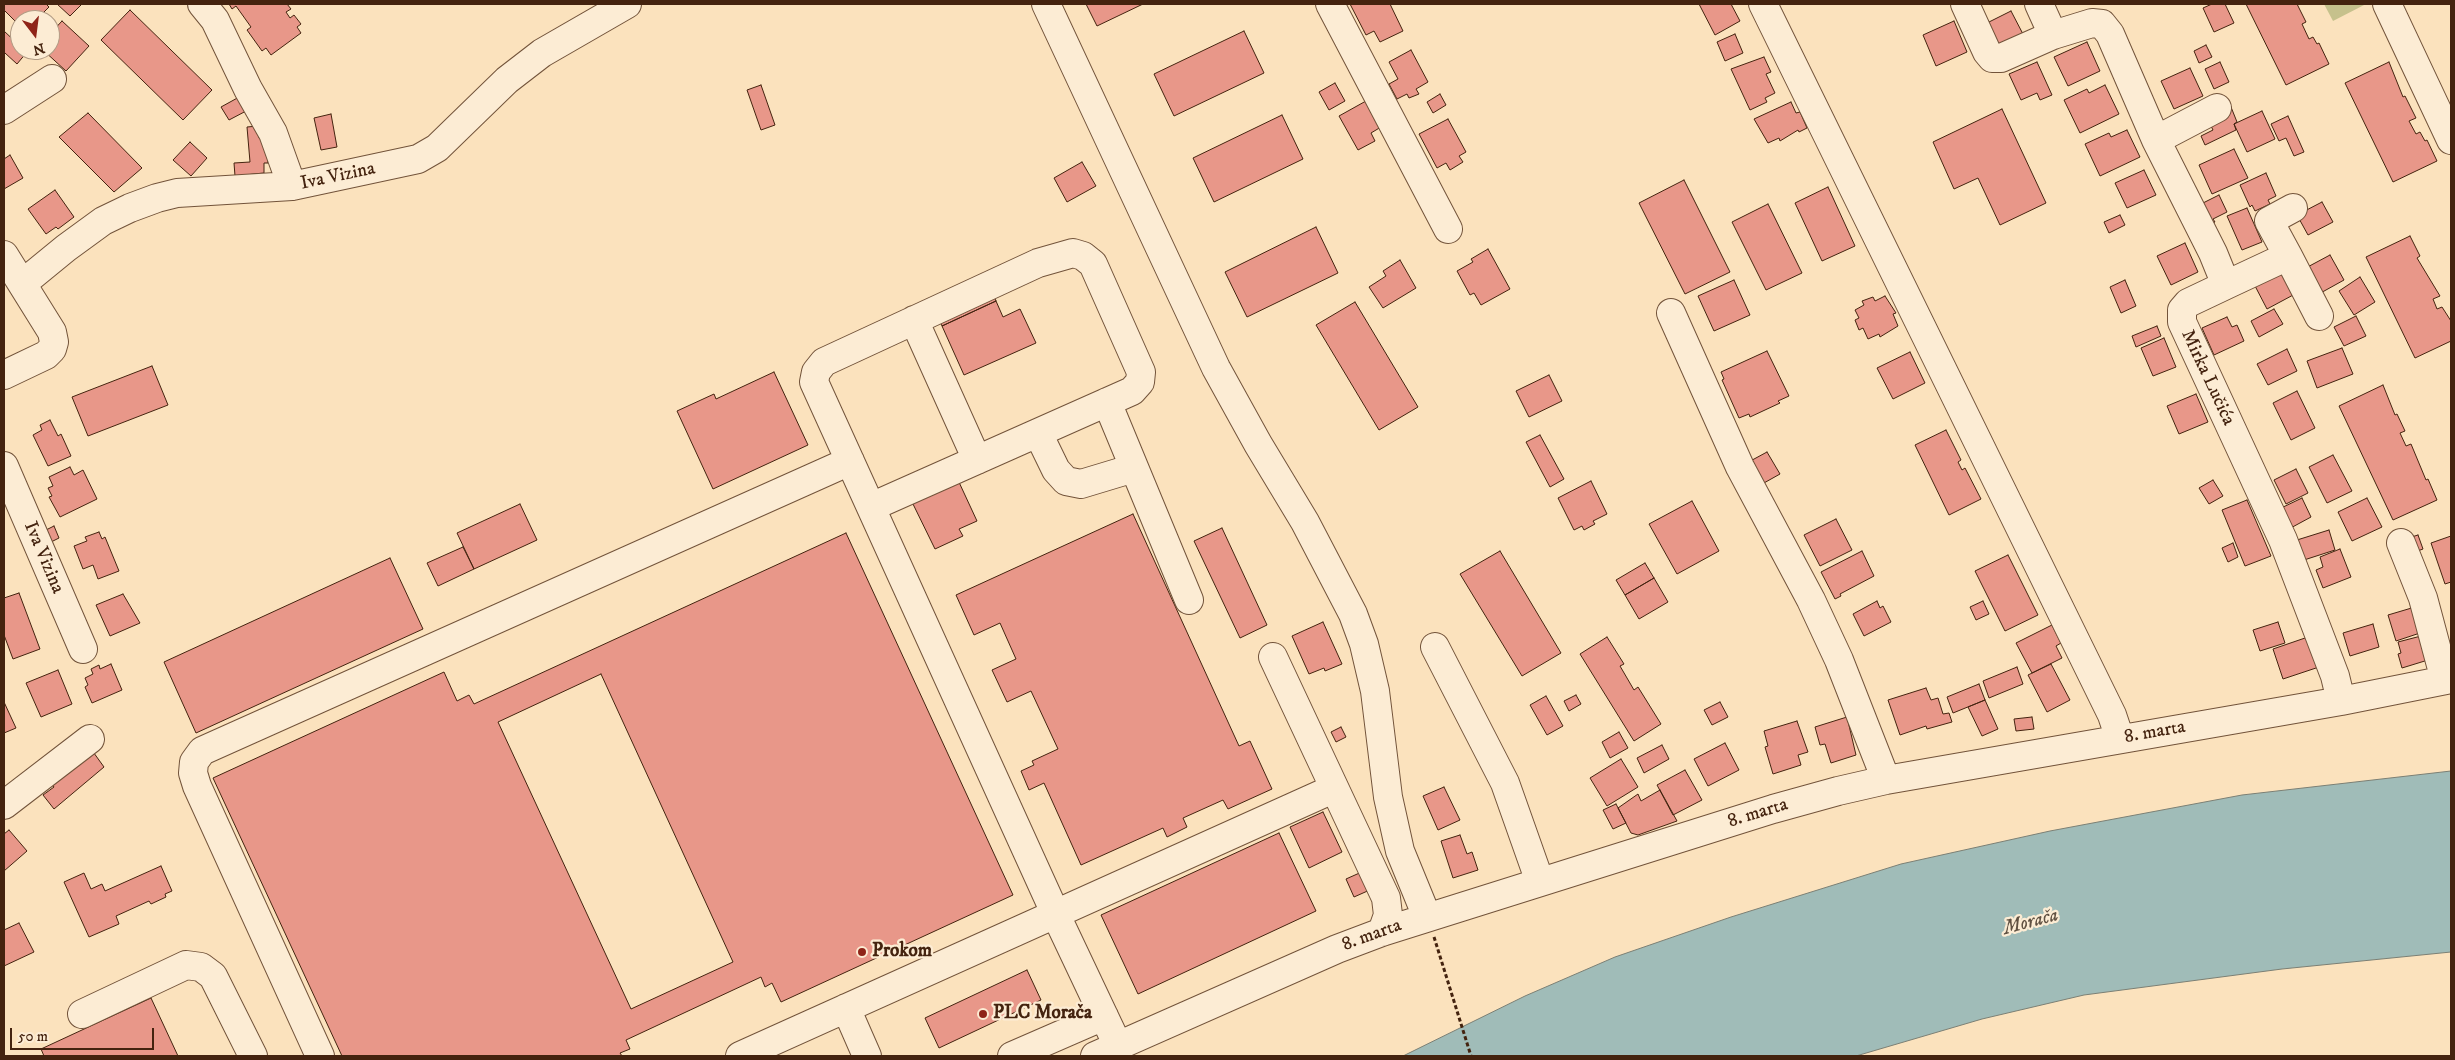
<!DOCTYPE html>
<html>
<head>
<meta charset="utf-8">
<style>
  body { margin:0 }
  #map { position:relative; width:2455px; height:1060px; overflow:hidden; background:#fbe2bd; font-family:"IM FELL DW Pica",serif }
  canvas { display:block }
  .frame { position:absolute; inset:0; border:5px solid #44230f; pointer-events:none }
  .north { position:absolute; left:10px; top:10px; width:50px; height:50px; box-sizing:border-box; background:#fcecd4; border:1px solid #b29c85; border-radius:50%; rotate:165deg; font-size:14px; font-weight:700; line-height:20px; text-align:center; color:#44230f }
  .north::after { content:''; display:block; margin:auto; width:18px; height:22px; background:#8f2418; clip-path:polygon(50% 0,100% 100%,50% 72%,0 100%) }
  .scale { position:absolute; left:10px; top:1028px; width:144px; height:22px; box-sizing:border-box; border:2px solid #44230f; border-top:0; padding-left:6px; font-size:15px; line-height:18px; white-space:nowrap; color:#44230f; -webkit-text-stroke:4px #fcecd4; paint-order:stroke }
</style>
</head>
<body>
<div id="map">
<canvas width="2455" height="1060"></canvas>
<div class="frame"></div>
<div class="north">N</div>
<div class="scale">50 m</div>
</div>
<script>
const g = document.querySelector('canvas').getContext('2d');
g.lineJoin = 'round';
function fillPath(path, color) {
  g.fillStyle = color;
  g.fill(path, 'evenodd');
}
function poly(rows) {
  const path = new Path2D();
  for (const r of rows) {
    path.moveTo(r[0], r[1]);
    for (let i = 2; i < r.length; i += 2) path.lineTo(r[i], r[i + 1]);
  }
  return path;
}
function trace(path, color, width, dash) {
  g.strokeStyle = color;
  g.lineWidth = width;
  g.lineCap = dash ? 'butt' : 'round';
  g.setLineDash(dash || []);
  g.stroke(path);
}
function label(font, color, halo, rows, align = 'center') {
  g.font = font + ' "IM FELL DW Pica",serif';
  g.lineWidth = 4.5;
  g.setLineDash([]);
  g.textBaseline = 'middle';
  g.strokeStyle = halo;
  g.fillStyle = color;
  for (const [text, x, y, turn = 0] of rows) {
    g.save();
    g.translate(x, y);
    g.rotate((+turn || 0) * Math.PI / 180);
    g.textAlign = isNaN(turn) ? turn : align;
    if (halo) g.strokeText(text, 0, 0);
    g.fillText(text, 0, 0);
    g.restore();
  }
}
fillPath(poly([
  [2324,4,2366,4,2333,21]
]), '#c6c18c');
const water = poly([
  [2451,771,2451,952,2282,969,2084,995,1982,1019,1856,1056,1403,1056,1525,996,1615,957,1731,917,1901,864,2050,831,2242,795,2451,771]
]);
fillPath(water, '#a0bcb8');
trace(water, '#7b7f74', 1);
const building = poly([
  [4,4,46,4,49,7,36,20,20,20,20,26,4,10,4,4],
  [57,4,82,4,70,16,57,4],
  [229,4,287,4,291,9,286,12,290,18,294,15,301,24,297,27,301,33,271,55,266,48,262,51,247,30,251,27,236,6,232,9,229,4],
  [1086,4,1143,4,1097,26,1086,4],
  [1350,4,1390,4,1403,31,1380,42,1374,31,1366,35,1350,4],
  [1699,4,1731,4,1740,21,1715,35,1699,4],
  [2212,4,2225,4,2234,23,2214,32,2203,8,2212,4],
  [2246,4,2297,4,2306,22,2302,24,2309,39,2313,37,2317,44,2319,43,2329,64,2286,85,2246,4],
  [130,10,212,90,183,120,101,40,130,10],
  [2011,11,2024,36,1996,51,1983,25,2011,11],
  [62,21,89,46,66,71,43,50,50,50,50,34,62,21],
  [1954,21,1967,52,1936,66,1923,35,1954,21],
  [4,31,20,46,20,50,27,52,17,64,5,53,4,55,4,31],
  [1244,31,1264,73,1174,116,1154,74,1244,31],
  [1735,34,1743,53,1725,61,1717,42,1735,34],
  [2087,42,2100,71,2068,86,2054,57,2087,42],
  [2206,45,2212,57,2199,63,2194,51,2206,45],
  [1411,50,1428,82,1416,89,1419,94,1409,98,1407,94,1397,99,1389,84,1398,79,1389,62,1411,50],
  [1764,57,1771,72,1766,74,1775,93,1765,98,1767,102,1750,110,1731,69,1764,57],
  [2037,62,2052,95,2040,100,2037,93,2021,100,2009,74,2037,62],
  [2220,62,2229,82,2214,89,2205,69,2220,62],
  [2389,62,2403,97,2405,96,2416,118,2409,121,2416,134,2420,132,2425,141,2427,140,2437,161,2393,182,2345,83,2389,62],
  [2190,68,2203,96,2174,109,2161,81,2190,68],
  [1335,83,1345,101,1329,110,1319,92,1335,83],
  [761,85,775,125,761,130,747,90,761,85],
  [2105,85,2119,114,2080,133,2064,100,2087,89,2089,93,2105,85],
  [1440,94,1446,105,1433,113,1427,102,1440,94],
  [241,96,248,110,229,120,221,107,241,96],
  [1366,101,1381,127,1371,133,1375,141,1358,150,1339,116,1366,101],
  [1791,102,1796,113,1800,112,1807,128,1799,132,1798,130,1780,141,1779,138,1768,143,1754,119,1791,102],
  [2231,107,2237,122,2234,124,2236,130,2205,145,2201,136,2213,130,2207,118,2231,107],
  [2002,109,2046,203,2000,225,1978,178,1954,189,1933,142,2002,109],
  [2262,111,2275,139,2247,152,2234,124,2262,111],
  [88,113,142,168,114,192,59,137,88,113],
  [331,114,337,147,321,150,314,118,331,114],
  [1282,115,1303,159,1214,202,1193,158,1282,115],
  [2288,116,2304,152,2294,156,2286,138,2279,141,2271,124,2288,116],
  [1448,119,1466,152,1459,156,1463,162,1450,170,1446,163,1437,168,1419,134,1448,119],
  [258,126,259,138,266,138,268,163,264,163,264,173,235,176,234,163,250,162,247,127,258,126],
  [2127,130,2140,157,2100,176,2085,144,2109,133,2111,137,2127,130],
  [190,142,207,158,191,176,173,160,190,142],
  [2234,149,2248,178,2212,194,2199,165,2234,149],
  [10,155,23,178,4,189,4,159,10,155],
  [1082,162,1096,186,1067,202,1054,178,1082,162],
  [2144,170,2156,195,2127,208,2115,183,2144,170],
  [2266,173,2276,196,2268,200,2270,204,2255,211,2252,205,2250,207,2240,185,2266,173],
  [1684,180,1730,272,1685,294,1639,203,1684,180],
  [1828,187,1855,246,1822,261,1795,203,1828,187],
  [55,190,74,217,58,229,56,227,46,234,28,209,55,190],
  [2219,195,2227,212,2213,219,2215,222,2205,227,2195,207,2219,195],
  [2322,202,2333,222,2308,235,2297,215,2322,202],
  [1768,204,1802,273,1766,290,1732,222,1768,204],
  [2247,208,2262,242,2242,250,2227,216,2247,208],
  [2120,215,2125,225,2109,233,2104,222,2120,215],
  [1316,227,1338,273,1247,317,1225,272,1316,227],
  [2410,236,2420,256,2417,258,2440,296,2433,299,2437,309,2442,307,2451,321,2451,341,2415,358,2366,257,2410,236],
  [2185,243,2198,272,2171,285,2157,256,2185,243],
  [1488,249,1510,289,1481,305,1474,293,1470,295,1457,271,1473,262,1471,259,1488,249],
  [2330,255,2344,280,2317,295,2302,270,2330,255],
  [1400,260,1416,288,1383,308,1369,287,1386,276,1383,271,1400,260],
  [2281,270,2295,294,2267,309,2254,284,2281,270],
  [2360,277,2375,302,2354,315,2339,291,2360,277],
  [1734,280,1750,315,1714,331,1698,296,1734,280],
  [2125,280,2136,306,2121,313,2110,287,2125,280],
  [989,286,996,301,942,326,935,311,989,286],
  [1885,296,1896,313,1893,314,1898,326,1880,337,1879,334,1868,339,1863,328,1859,330,1855,320,1859,318,1855,310,1864,305,1862,301,1873,297,1875,301,1885,296],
  [996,301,1003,317,1020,309,1036,343,964,375,942,326,996,301],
  [1355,302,1418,407,1379,430,1316,325,1355,302],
  [2274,309,2283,324,2259,337,2251,321,2274,309],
  [2356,316,2366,336,2344,346,2334,327,2356,316],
  [2227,317,2232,327,2237,325,2244,341,2214,355,2202,328,2227,317],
  [2157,326,2161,336,2136,347,2132,336,2157,326],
  [2164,338,2176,367,2153,376,2141,348,2164,338],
  [2342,348,2353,374,2317,388,2307,361,2342,348],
  [2287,349,2297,371,2268,385,2257,364,2287,349],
  [1767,351,1789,396,1778,401,1780,403,1750,417,1749,414,1739,418,1722,380,1724,379,1721,372,1767,351],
  [1910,352,1925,383,1893,399,1877,368,1910,352],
  [152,366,168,405,88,436,72,397,152,366],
  [774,372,808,445,713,489,677,411,714,394,716,399,774,372],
  [1549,375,1562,401,1529,417,1516,391,1549,375],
  [2383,385,2395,415,2397,414,2405,431,2400,433,2406,446,2411,444,2426,480,2428,479,2437,500,2393,520,2339,406,2383,385],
  [2297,391,2315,428,2291,440,2273,403,2297,391],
  [2196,394,2208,422,2179,434,2167,406,2196,394],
  [50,420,58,436,61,434,71,456,48,466,33,435,42,430,40,425,50,420],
  [1946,430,1961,460,1958,462,1962,470,1965,468,1981,499,1949,515,1915,445,1946,430],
  [1540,435,1564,479,1550,487,1526,442,1540,435],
  [1767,452,1780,474,1755,488,1743,465,1767,452],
  [2333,455,2352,491,2327,503,2309,467,2333,455],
  [70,467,74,475,83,470,97,499,60,517,49,497,52,496,48,488,53,486,49,477,70,467],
  [2296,469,2308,493,2286,504,2274,480,2296,469],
  [958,480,977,521,959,529,963,536,935,549,912,502,958,480],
  [2213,480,2223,496,2209,504,2199,488,2213,480],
  [1591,481,1607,514,1593,521,1595,524,1584,530,1582,526,1574,530,1558,498,1591,481],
  [2302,498,2311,517,2287,530,2277,510,2302,498],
  [2367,498,2382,527,2352,541,2338,512,2367,498],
  [2247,500,2271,556,2245,566,2222,510,2247,500],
  [1692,501,1719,551,1677,574,1649,524,1692,501],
  [520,504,537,540,474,569,457,533,520,504],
  [1133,514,1239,746,1250,741,1272,789,1228,809,1223,800,1183,818,1187,827,1167,837,1163,828,1081,865,1044,783,1029,790,1021,771,1034,765,1032,761,1058,749,1031,691,1007,702,992,670,1016,659,1000,623,974,635,956,595,1133,514],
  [1836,519,1852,550,1820,566,1804,535,1836,519],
  [54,526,59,538,47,544,42,532,54,526],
  [1222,528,1267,625,1240,638,1194,541,1222,528],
  [2329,530,2335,550,2304,560,2297,540,2329,530],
  [99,532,102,539,105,537,119,571,98,579,93,565,83,569,74,546,87,541,85,537,99,532],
  [846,533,1013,895,781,1002,772,983,765,987,761,977,626,1040,630,1049,620,1053,622,1056,342,1056,213,778,444,672,457,701,469,695,474,704,846,533],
  [601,674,733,962,631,1009,498,722,601,674],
  [2418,535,2423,549,2407,555,2402,540,2418,535],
  [2451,536,2451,582,2445,584,2431,543,2451,536],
  [2233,543,2238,557,2228,562,2222,548,2233,543],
  [463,547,474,569,438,586,427,563,463,547],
  [2340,549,2351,577,2323,588,2316,570,2323,567,2320,557,2340,549],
  [1500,551,1561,653,1522,676,1460,574,1500,551],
  [1862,551,1874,576,1840,594,1841,596,1835,599,1821,572,1862,551],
  [2008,555,2038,615,2005,631,1975,571,2008,555],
  [390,558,423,629,196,733,164,662,390,558],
  [1645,563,1654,578,1625,595,1616,580,1645,563],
  [1654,578,1668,602,1639,619,1625,595,1654,578],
  [19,593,40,649,13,659,4,635,4,598,19,593],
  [123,594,140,623,110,636,96,605,123,594],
  [1877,601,1880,608,1883,606,1891,622,1864,636,1853,614,1877,601],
  [1983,601,1989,614,1976,620,1970,607,1983,601],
  [2415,607,2423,632,2396,641,2388,615,2415,607],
  [1323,622,1342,664,1325,671,1324,668,1309,674,1292,636,1323,622],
  [2278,622,2285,643,2260,651,2253,630,2278,622],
  [2373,624,2379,647,2350,656,2343,633,2373,624],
  [2052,625,2061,643,2056,646,2062,658,2032,673,2016,643,2052,625],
  [2421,636,2428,660,2402,668,2398,654,2401,653,2398,642,2421,636],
  [1607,637,1624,664,1620,666,1634,690,1638,687,1661,724,1634,741,1580,654,1607,637],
  [2308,637,2319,667,2283,679,2273,649,2308,637],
  [111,664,122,690,92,703,85,687,88,685,85,678,93,674,91,669,99,665,100,669,111,664],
  [2051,664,2070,700,2047,712,2028,675,2051,664],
  [2017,667,2023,684,1989,698,1983,681,2017,667],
  [58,670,72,704,41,717,26,683,58,670],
  [1979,684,1985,700,1953,713,1947,697,1979,684],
  [1926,688,1931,700,1938,698,1943,714,1949,713,1952,722,1927,729,1926,726,1900,735,1888,700,1926,688],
  [1576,695,1581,704,1569,711,1564,701,1576,695],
  [1546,696,1563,726,1547,735,1530,705,1546,696],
  [1985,700,1998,729,1982,736,1968,707,1985,700],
  [4,702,16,728,4,733,4,702],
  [1720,702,1728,717,1712,725,1704,710,1720,702],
  [1847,717,1856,755,1831,763,1825,744,1820,745,1815,727,1847,717],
  [2032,717,2034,729,2016,731,2014,719,2032,717],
  [1797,721,1808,752,1798,755,1801,765,1773,774,1765,747,1768,746,1764,731,1797,721],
  [1341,727,1346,737,1336,742,1331,732,1341,727],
  [1619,732,1628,748,1610,758,1602,742,1619,732],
  [1725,743,1739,770,1708,786,1694,759,1725,743],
  [1662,745,1669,759,1644,773,1637,758,1662,745],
  [91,749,104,767,54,809,43,795,54,787,51,783,91,749],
  [1621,759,1638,787,1607,806,1590,778,1621,759],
  [1685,770,1702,800,1673,815,1657,785,1685,770],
  [1444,787,1460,820,1438,830,1423,796,1444,787],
  [1660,790,1677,821,1638,835,1631,833,1618,808,1638,794,1641,801,1660,790],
  [1616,804,1626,823,1613,829,1603,810,1616,804],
  [1323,812,1342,852,1309,868,1290,827,1323,812],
  [9,830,27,851,4,871,4,834,9,830],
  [1279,833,1316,911,1138,994,1101,915,1279,833],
  [1460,835,1467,854,1472,852,1478,870,1453,878,1441,841,1460,835],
  [161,866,172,891,165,894,166,897,151,904,149,901,116,916,119,924,89,937,64,882,84,873,91,889,102,884,105,891,161,866],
  [1364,871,1372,889,1354,897,1346,879,1364,871],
  [19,923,34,952,4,966,4,930,19,923],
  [1027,970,1041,1000,939,1048,925,1018,1027,970],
  [151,998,178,1056,44,1056,41,1049,151,998]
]);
fillPath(building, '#e89789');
trace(building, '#44230f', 1);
const minor = poly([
  [202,4,215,20,248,89,273,133,292,186],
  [1046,4,1216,368,1258,444,1305,522,1353,614,1364,644,1375,691,1388,797,1400,851,1427,917],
  [1330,4,1448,229],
  [1763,4,2112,715,2120,739],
  [1965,4,1987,52,1992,58,2001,58,2053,35],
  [2039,4,2053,35,2092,23,2102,24,2110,34,2156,140,2213,253,2226,285,2188,303,2182,310,2182,322,2283,540,2335,676,2341,701],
  [2387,4,2451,140],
  [4,110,52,79],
  [2156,140,2217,108],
  [4,255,52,332,54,342,52,349,46,355,4,375],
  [2288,256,2319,316],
  [22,284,66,248,103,221,130,208,157,198,177,193,292,186,418,159,437,148,507,80,542,53,627,4],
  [2226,285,2288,256,2269,221,2293,208],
  [1671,313,1740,467,1811,600,1839,660,1886,780],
  [914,320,977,460],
  [1107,402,1189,600],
  [1038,433,1056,470,1066,481,1081,484,1134,468],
  [4,466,83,649],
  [871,507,1132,391,1140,382,1141,372,1093,264,1083,256,1073,253,1038,263,824,362,816,372,814,382,1056,915,1118,1046],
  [2401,543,2423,598,2445,680],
  [1435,647,1505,783,1540,882],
  [1273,657,1386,898,1388,915,1382,932],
  [4,805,90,739],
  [846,1008,867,1056],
  [82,1014,186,965,201,967,213,976,253,1056],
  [320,1056,197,786,193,773,194,762,202,751,850,461],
  [740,1056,1333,789],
  [1012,1056,1104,1016],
  [1095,1056,1337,949,1382,932,1773,809,1838,791,1886,780,2341,701,2451,679]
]);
trace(minor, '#72533a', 30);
trace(poly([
  [1434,937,1471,1056]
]), '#44230f', 3, [4, 2.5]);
trace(minor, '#fcecd4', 28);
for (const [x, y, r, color] of [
  [862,952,5,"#8f2418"],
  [983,1014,5,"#8f2418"]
]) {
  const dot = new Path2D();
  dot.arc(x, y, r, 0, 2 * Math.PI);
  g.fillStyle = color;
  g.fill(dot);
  trace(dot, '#fcecd4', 2);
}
label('19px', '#44230f', '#fcecd4', [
  ["Iva Vizina",338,177,-12],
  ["Mirka Lučića",2207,378,65],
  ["Iva Vizina",43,558,67],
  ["8. marta",2155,733,-10],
  ["8. marta",1758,814,-17],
  ["8. marta",1372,936,-20]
]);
label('bold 19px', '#44230f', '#fcecd4', [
  ["Prokom",872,952],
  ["PLC Morača",993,1014]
], 'left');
label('italic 20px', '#605142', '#fcecd4', [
  ["Morača",2031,923,-15]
]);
</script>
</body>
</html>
